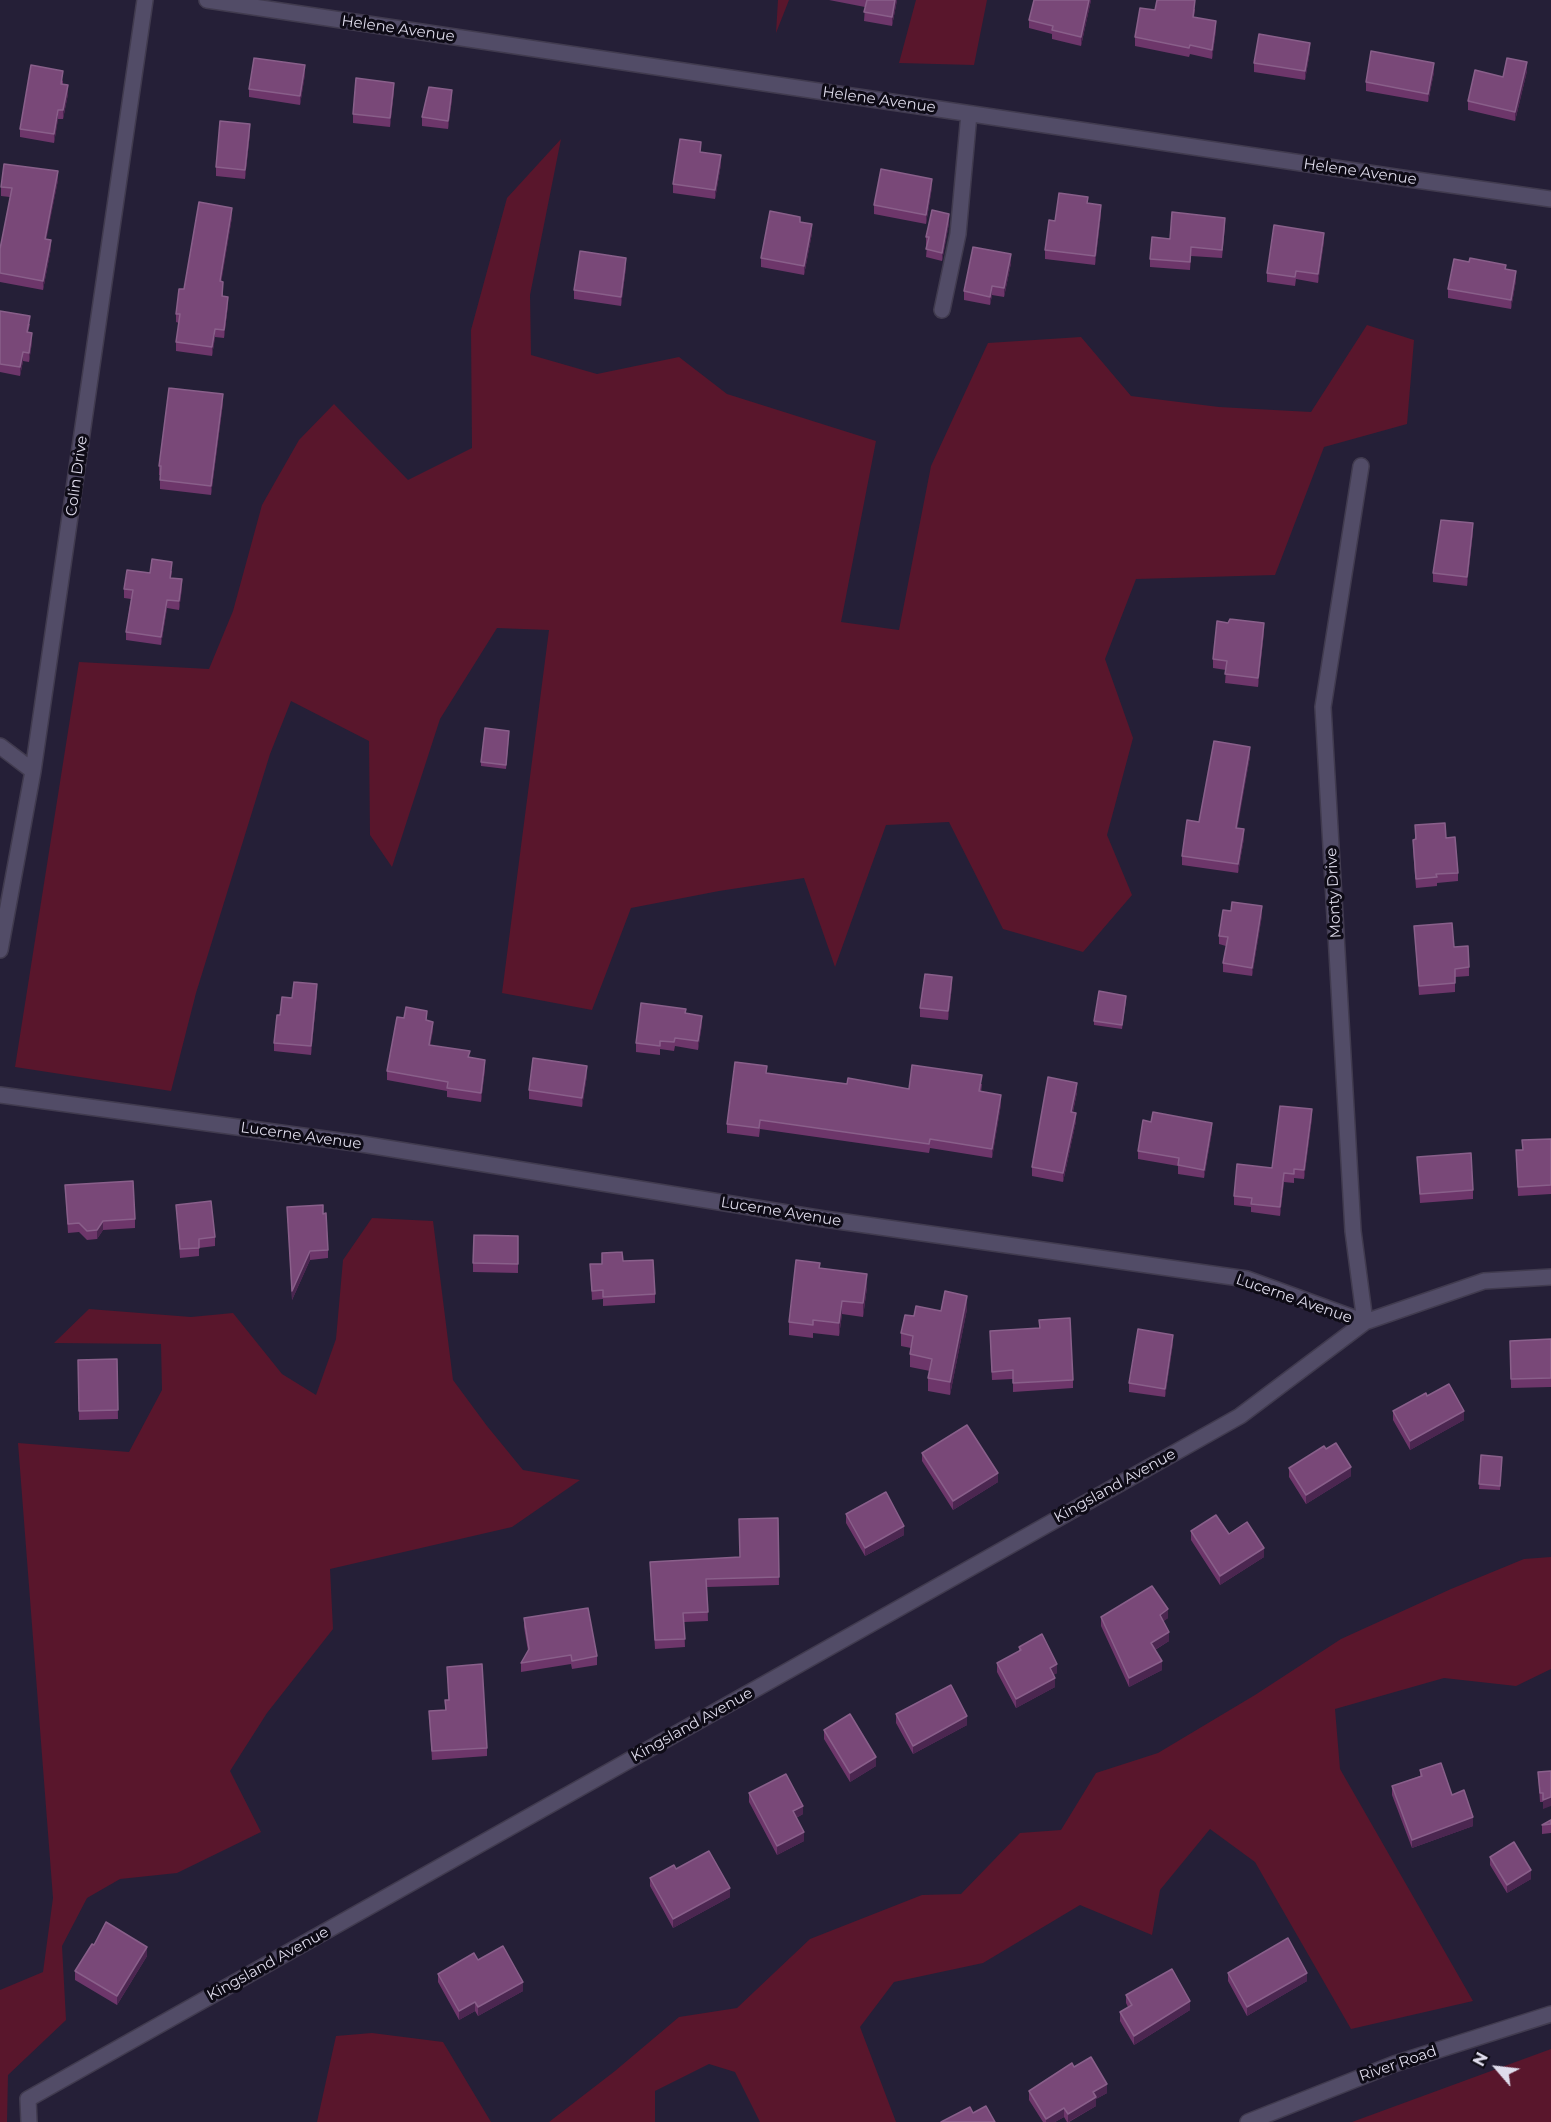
<!DOCTYPE html>
<html>
<head>
<meta charset="utf-8">
<style>
  body { margin:0 }
  #map { position:relative; width:1551px; height:2122px; overflow:hidden; background:#251f37; font-family:Montserrat,sans-serif }
  canvas { display:block }
  .north { position:absolute; left:1467px; top:2038px; width:60px; height:60px; -webkit-text-stroke:4px #0e0b16; paint-order:stroke; rotate:298deg; font-size:16px; font-weight:700; line-height:24px; text-align:center; color:#dfdcec }
  .north::after { content:''; display:block; margin:auto; width:21px; height:27px; background:#dfdcec; clip-path:polygon(50% 0,100% 100%,50% 72%,0 100%) }
</style>
</head>
<body>
<div id="map">
<canvas width="1551" height="2122"></canvas>
<div class="north">N</div>
</div>
<script>
const g = document.querySelector('canvas').getContext('2d');
g.lineJoin = 'round';
function fillPath(path, color) {
  g.fillStyle = color;
  g.fill(path, 'evenodd');
}
function poly(rows) {
  const path = new Path2D();
  for (const r of rows) {
    path.moveTo(r[0], r[1]);
    for (let i = 2; i < r.length; i += 2) path.lineTo(r[i], r[i + 1]);
  }
  return path;
}
function trace(path, color, width, dash) {
  g.strokeStyle = color;
  g.lineWidth = width;
  g.lineCap = dash ? 'butt' : 'round';
  g.setLineDash(dash || []);
  g.stroke(path);
}
function label(font, color, halo, rows, align = 'center') {
  g.font = font + ' Montserrat,sans-serif';
  g.lineWidth = 6;
  g.setLineDash([]);
  g.textBaseline = 'middle';
  g.strokeStyle = halo;
  g.fillStyle = color;
  for (const [text, x, y, turn = 0] of rows) {
    g.save();
    g.translate(x, y);
    g.rotate((+turn || 0) * Math.PI / 180);
    g.textAlign = isNaN(turn) ? turn : align;
    if (halo) g.strokeText(text, 0, 0);
    g.fillText(text, 0, 0);
    g.restore();
  }
}
fillPath(poly([
  [778,0,789,0,776,33],
  [916,0,987,0,974,65,899,63],
  [561,139,530,295,531,355,597,374,679,357,727,394,876,441,841,622,899,630,931,466,988,343,1081,337,1131,396,1219,407,1311,412,1367,325,1414,340,1407,424,1324,447,1275,575,1136,579,1105,659,1133,738,1107,835,1132,895,1083,952,1003,929,949,822,886,825,835,967,804,878,719,891,631,908,592,1010,502,993,549,630,497,628,440,719,392,867,370,835,369,741,291,701,270,754,196,993,171,1091,15,1067,79,662,209,669,233,611,262,505,299,440,334,404,408,480,472,448,471,330,507,198],
  [372,1218,433,1221,453,1380,487,1426,523,1470,580,1480,512,1527,330,1569,333,1629,267,1713,230,1771,261,1832,177,1873,120,1879,87,1898,62,1946,66,2020,8,2075,7,2122,0,2122,0,1990,43,1972,53,1898,18,1443,129,1452,162,1390,161,1344,54,1343,89,1309,191,1317,233,1313,282,1374,316,1395,336,1339,343,1260],
  [1551,1557,1551,1669,1516,1686,1444,1678,1335,1709,1340,1769,1473,2001,1351,2029,1255,1862,1210,1829,1160,1890,1152,1935,1080,1905,983,1963,894,1982,860,2027,896,2122,760,2122,735,2072,709,2064,655,2091,655,2122,549,2122,615,2071,679,2017,737,2008,810,1939,922,1895,961,1894,1020,1833,1061,1830,1096,1773,1158,1753,1255,1695,1341,1639,1451,1589,1524,1559],
  [372,2033,443,2042,491,2122,317,2122,336,2036],
  [1551,2049,1551,2122,1352,2122]
]), '#59162c');
const minor = poly([
  [207,0,1402,178,1551,199],
  [942,310,958,234,969,114],
  [0,746,33,771],
  [0,950,33,771,145,0],
  [0,1095,362,1144,824,1219,1247,1279,1365,1322,1484,1281,1551,1277],
  [29,2122,28,2099,1240,1416,1365,1322,1353,1231,1323,707,1361,466],
  [1248,2122,1394,2064,1551,2014]
]);
trace(minor, '#413b4f', 18);
trace(minor, '#524c67', 15);
fillPath(poly([
  [829,0,897,0,892,26,864,21,865,7],
  [1091,0,1081,46,1052,39,1052,34,1029,28,1029,20],
  [1195,9,1194,17,1216,30,1212,59,1190,54,1189,57,1135,46,1135,37,1155,10],
  [1310,51,1305,80,1254,72,1254,63],
  [1527,71,1515,121,1468,110,1468,101,1503,77],
  [1434,72,1428,102,1366,91,1366,82],
  [305,74,300,105,249,97,249,89],
  [63,80,63,84,68,94,63,119,58,119,54,143,20,137,20,129],
  [394,91,390,127,353,123,353,114],
  [452,99,448,129,422,126,422,117],
  [250,133,245,179,216,176,216,167],
  [701,152,721,164,715,199,673,193,673,184],
  [58,180,46,239,51,248,43,290,0,282,0,249,10,197,1,196,1,187],
  [932,187,926,224,874,214,874,205],
  [1088,203,1101,214,1095,265,1045,259,1045,250,1055,221],
  [232,217,221,282,223,291,223,296,228,305,224,338,215,337,212,356,176,351,176,342,179,323,176,322,176,314,184,289],
  [800,222,812,233,804,275,761,267,761,258],
  [949,223,942,261,926,257,927,246,926,245,926,237],
  [1225,226,1222,258,1191,256,1190,270,1150,267,1150,259,1170,239],
  [1324,241,1318,283,1296,279,1295,286,1267,282,1267,273],
  [1011,263,1004,297,992,295,990,305,964,300,964,291],
  [626,267,621,306,574,299,574,290],
  [1506,270,1516,280,1511,309,1448,298,1448,289],
  [0,311,30,324,28,332,32,342,29,362,23,361,20,376,0,372],
  [223,403,211,495,160,489,160,475,159,475,159,466],
  [1473,532,1467,586,1433,582,1433,573],
  [172,571,171,578,182,588,179,610,167,608,161,645,126,640,126,632,131,599,124,598,124,589,150,573],
  [1264,632,1258,687,1225,683,1226,670,1213,668,1213,659],
  [509,736,506,769,481,766,481,762],
  [1250,756,1237,828,1244,838,1238,873,1182,865,1182,856,1199,822],
  [1415,825,1446,838,1458,873,1458,881,1437,883,1437,886,1416,888,1413,848,1413,840,1415,839],
  [1262,915,1252,976,1223,972,1223,963,1226,946,1219,944,1219,936],
  [1414,926,1454,947,1469,967,1469,976,1455,977,1455,992,1419,995],
  [952,986,948,1020,920,1017,920,1008],
  [317,993,311,1055,274,1051,274,1043,280,1015,292,998],
  [1126,1000,1122,1029,1094,1025,1094,1021],
  [686,1013,702,1024,698,1050,675,1046,674,1051,660,1049,660,1055,636,1052,636,1043],
  [427,1020,433,1030,430,1045,470,1057,485,1069,481,1102,447,1097,447,1091,387,1080,387,1071],
  [767,1073,847,1084,909,1089,982,1084,981,1092,1001,1104,992,1158,930,1148,929,1153,760,1129,759,1137,727,1133,727,1124],
  [587,1075,582,1107,529,1099,529,1090],
  [1077,1092,1073,1112,1076,1121,1063,1182,1032,1176,1032,1167],
  [1312,1118,1304,1179,1294,1178,1294,1183,1284,1182,1280,1216,1251,1212,1251,1207,1234,1205,1234,1196,1272,1168],
  [1212,1131,1204,1178,1178,1174,1178,1166,1138,1159,1138,1151],
  [1551,1139,1551,1194,1518,1196,1516,1150,1522,1150],
  [1417,1157,1473,1190,1473,1199,1420,1203],
  [65,1185,135,1219,135,1228,103,1230,97,1239,87,1240,79,1232,68,1233],
  [176,1205,215,1237,215,1246,199,1248,199,1256,180,1258],
  [287,1207,328,1250,328,1258,310,1260,292,1300],
  [518,1236,518,1273,473,1272,473,1263],
  [602,1253,623,1261,655,1294,655,1303,603,1306,603,1299,592,1300,590,1264,602,1264],
  [820,1268,867,1287,863,1317,842,1314,839,1336,813,1333,813,1338,789,1335,789,1322],
  [967,1309,950,1395,928,1391,928,1378,930,1371,910,1367,910,1354,911,1348,901,1346,901,1333,914,1316,941,1311],
  [1039,1320,1073,1380,1073,1388,1013,1392,1013,1379,992,1380,990,1340,1039,1328],
  [1551,1339,1551,1387,1511,1388,1510,1341],
  [1173,1343,1165,1397,1129,1392,1129,1383],
  [117,1359,118,1419,79,1420,78,1360],
  [1427,1396,1464,1420,1410,1450,1393,1420,1393,1411],
  [922,1453,998,1482,953,1510,922,1461],
  [1481,1455,1502,1457,1500,1490,1479,1489],
  [1289,1468,1351,1476,1306,1504,1289,1477],
  [846,1514,904,1535,865,1556,846,1523],
  [778,1518,779,1585,707,1587,708,1621,684,1622,685,1647,655,1649,650,1562,740,1557],
  [1191,1531,1229,1534,1264,1557,1220,1585,1191,1540],
  [1101,1617,1168,1618,1163,1621,1169,1641,1155,1650,1162,1670,1129,1687,1101,1626],
  [524,1618,597,1656,597,1665,572,1669,571,1664,521,1672,521,1663,528,1651,524,1627],
  [1019,1647,1057,1673,1053,1675,1055,1687,1016,1708,997,1672,997,1663,1019,1651],
  [447,1667,487,1748,487,1756,432,1760,429,1711,445,1710,445,1700,449,1700],
  [896,1714,967,1725,913,1754,896,1723],
  [824,1730,876,1766,850,1782,824,1739],
  [1420,1770,1452,1795,1473,1826,1412,1848,1392,1795,1392,1786,1420,1776],
  [1551,1771,1543,1809,1543,1802,1540,1802,1538,1772],
  [749,1793,803,1814,796,1818,804,1841,777,1855,749,1802],
  [1551,1820,1551,1833,1542,1834,1542,1825],
  [1490,1857,1531,1879,1507,1893,1490,1865],
  [676,1869,730,1897,673,1928,650,1886,650,1878],
  [94,1945,147,1956,117,2005,75,1980,75,1971],
  [478,1960,523,1991,478,2016,475,2011,459,2020,438,1982,438,1974],
  [1228,1973,1307,1981,1247,2016,1228,1981],
  [1126,1995,1190,2010,1134,2045,1120,2021,1120,2012,1128,2007,1126,2003],
  [1074,2067,1107,2093,1096,2099,1096,2106,1069,2122,1067,2122,1064,2117,1055,2122,1043,2122,1029,2100,1029,2091]
]), '#6d366a');
fillPath(poly([
  [895,0,897,0,892,26,892,17],
  [1089,0,1091,0,1081,46,1081,37],
  [1216,21,1216,30,1212,59,1212,50],
  [1310,43,1310,51,1305,80,1305,71],
  [1527,62,1527,71,1515,121,1515,112],
  [1434,63,1434,72,1428,102,1428,94],
  [305,65,305,74,300,105,300,96],
  [394,83,394,91,390,127,390,118],
  [68,85,68,94,63,119,63,110],
  [452,90,452,99,448,129,448,121],
  [58,110,58,119,54,143,54,134],
  [250,124,250,133,245,179,245,170],
  [721,155,721,164,715,199,715,190],
  [58,171,58,180,45,247,45,239],
  [932,179,932,187,926,224,926,215],
  [1101,205,1101,214,1095,265,1095,256],
  [232,208,232,217,220,290,220,281],
  [949,214,949,223,942,261,942,253],
  [812,224,812,233,804,275,804,266],
  [1324,233,1324,241,1318,283,1318,274],
  [51,240,51,248,43,290,43,281],
  [1011,254,1011,263,1004,297,1004,288],
  [626,258,626,267,621,306,621,297],
  [1516,271,1516,280,1511,309,1511,300],
  [992,286,992,295,990,305,990,297],
  [228,297,228,305,224,338,224,330],
  [215,329,215,337,212,356,212,347],
  [32,333,32,342,29,362,29,353],
  [23,352,23,361,20,376,20,367],
  [223,394,223,403,211,495,211,486],
  [1473,523,1473,532,1467,586,1467,577],
  [182,579,182,588,179,610,179,601],
  [167,600,167,608,161,645,161,637],
  [1264,623,1264,632,1258,687,1258,678],
  [1250,747,1250,756,1236,837,1236,828],
  [1244,829,1244,838,1238,873,1238,864],
  [1262,906,1262,915,1252,976,1252,968],
  [952,977,952,986,948,1020,948,1011],
  [317,984,317,993,311,1055,311,1046],
  [702,1016,702,1024,698,1050,698,1041],
  [433,1022,433,1030,429,1054,429,1045],
  [485,1060,485,1069,481,1102,481,1093],
  [587,1066,587,1075,582,1107,582,1098],
  [1077,1083,1077,1092,1071,1120,1071,1112],
  [1001,1095,1001,1104,992,1158,992,1149],
  [1312,1109,1312,1118,1304,1179,1304,1170],
  [1076,1113,1076,1121,1063,1182,1063,1173],
  [1212,1123,1212,1131,1204,1178,1204,1170],
  [1284,1173,1284,1182,1280,1216,1280,1207],
  [103,1221,103,1230,97,1239,97,1230],
  [310,1251,310,1260,292,1300,292,1291],
  [867,1274,867,1287,863,1317,863,1303],
  [967,1296,967,1309,950,1395,950,1382],
  [842,1301,842,1314,839,1336,839,1323],
  [1173,1335,1173,1343,1165,1397,1165,1389],
  [1464,1411,1464,1420,1410,1450,1410,1441],
  [1351,1467,1351,1476,1306,1504,1306,1495],
  [998,1473,998,1482,953,1510,953,1501],
  [904,1526,904,1535,865,1556,865,1548],
  [1264,1548,1264,1557,1220,1585,1220,1576],
  [1168,1609,1168,1618,1160,1624,1160,1615],
  [1169,1632,1169,1641,1151,1652,1151,1643],
  [1162,1661,1162,1670,1129,1687,1129,1678],
  [1057,1664,1057,1673,1050,1677,1050,1668],
  [1055,1678,1055,1687,1016,1708,1016,1699],
  [967,1716,967,1725,913,1754,913,1746],
  [876,1757,876,1766,850,1782,850,1773],
  [1551,1797,1551,1806,1543,1809,1543,1800],
  [803,1806,803,1814,793,1819,793,1811],
  [1473,1817,1473,1826,1412,1848,1412,1840],
  [804,1832,804,1841,777,1855,777,1846],
  [1531,1870,1531,1879,1507,1893,1507,1885],
  [730,1888,730,1897,673,1928,673,1919],
  [147,1947,147,1956,117,2005,117,1996],
  [1307,1973,1307,1981,1247,2016,1247,2007],
  [523,1982,523,1991,478,2016,478,2007],
  [1190,2001,1190,2010,1134,2045,1134,2036],
  [475,2002,475,2011,459,2020,459,2011],
  [1107,2084,1107,2093,1096,2099,1096,2106,1068,2122,1068,2114,1093,2092],
  [1064,2108,1064,2117,1055,2122,1046,2122,1046,2119]
]), '#4b2650');
const building = poly([
  [867,0,895,0,892,17,864,12,867,0],
  [1034,0,1089,0,1081,37,1052,30,1053,26,1029,20,1034,0],
  [1157,0,1195,0,1193,17,1216,21,1212,50,1190,45,1189,48,1135,37,1140,8,1155,10,1157,0],
  [1259,34,1310,43,1305,71,1254,63,1259,34],
  [1371,51,1434,63,1428,94,1366,82,1371,51],
  [254,58,305,65,300,96,249,89,254,58],
  [1507,58,1527,62,1515,112,1468,101,1475,70,1503,77,1507,58],
  [31,65,63,71,61,84,68,85,63,110,58,110,54,134,20,129,31,65],
  [356,78,394,83,390,118,353,114,356,78],
  [429,87,452,90,448,121,422,117,429,87],
  [220,121,250,124,245,170,216,167,220,121],
  [680,139,701,142,700,152,721,155,715,190,673,184,680,139],
  [4,164,58,171,45,239,51,240,43,281,0,273,0,249,12,188,1,187,4,164],
  [881,169,932,179,926,215,874,205,881,169],
  [1059,193,1088,197,1087,203,1101,205,1095,256,1045,250,1049,220,1055,221,1059,193],
  [199,202,232,208,220,281,223,282,222,296,228,297,224,330,215,329,212,347,176,342,180,314,176,314,179,289,184,289,199,202],
  [932,210,949,214,942,253,926,249,929,237,926,237,932,210],
  [770,211,800,217,800,222,812,224,804,266,761,258,770,211],
  [1172,212,1225,218,1222,250,1191,247,1190,262,1150,259,1152,237,1170,239,1172,212],
  [1274,225,1324,233,1318,274,1296,271,1295,277,1267,273,1274,225],
  [973,247,1011,254,1004,288,992,286,990,297,964,291,973,247],
  [580,251,626,258,621,297,574,290,580,251],
  [1470,258,1506,265,1505,269,1516,271,1511,300,1448,289,1454,259,1469,262,1470,258],
  [0,311,30,316,27,332,32,333,29,353,23,352,20,367,0,364,0,311],
  [169,388,223,394,211,486,160,480,161,466,159,466,169,388],
  [1441,520,1473,523,1467,577,1433,573,1441,520],
  [152,559,172,562,170,578,182,579,179,601,167,600,161,637,126,632,133,590,124,589,127,570,150,573,152,559],
  [1230,619,1264,623,1258,678,1225,674,1227,661,1213,659,1217,621,1228,623,1230,619],
  [485,728,509,731,506,765,481,762,485,728],
  [1214,741,1250,747,1236,828,1244,829,1238,864,1182,856,1187,820,1199,822,1214,741],
  [1445,823,1446,838,1455,837,1458,873,1436,874,1437,877,1416,879,1413,840,1416,839,1415,825,1445,823],
  [1232,902,1262,906,1252,968,1223,963,1228,937,1219,936,1223,910,1231,911,1232,902],
  [1452,923,1454,947,1468,946,1469,967,1455,969,1455,983,1419,986,1414,926,1452,923],
  [925,974,952,977,948,1011,920,1008,925,974],
  [294,982,317,984,311,1046,274,1043,277,1015,280,1015,282,997,292,998,294,982],
  [1099,991,1126,996,1122,1025,1094,1021,1099,991],
  [641,1003,686,1009,685,1013,702,1016,698,1041,675,1038,674,1042,660,1041,660,1046,636,1043,641,1003],
  [406,1007,427,1011,426,1020,433,1022,429,1045,470,1051,468,1057,485,1060,481,1093,447,1088,448,1082,387,1071,397,1017,404,1018,406,1007],
  [533,1058,587,1066,582,1098,529,1090,533,1058],
  [735,1062,767,1066,766,1073,847,1084,848,1078,909,1089,912,1065,982,1075,979,1091,1001,1095,992,1149,930,1139,929,1144,760,1120,759,1128,727,1124,735,1062],
  [1048,1077,1077,1083,1071,1112,1076,1113,1063,1173,1032,1167,1048,1077],
  [1280,1106,1312,1109,1304,1170,1294,1169,1294,1174,1284,1173,1280,1207,1251,1204,1252,1198,1234,1196,1237,1164,1272,1168,1280,1106],
  [1153,1112,1212,1123,1204,1170,1178,1165,1179,1158,1138,1151,1143,1120,1151,1122,1153,1112],
  [1551,1139,1551,1185,1518,1187,1516,1150,1523,1150,1522,1140,1551,1139],
  [1471,1153,1473,1190,1420,1194,1417,1157,1471,1153],
  [133,1181,135,1219,103,1221,97,1230,87,1231,79,1223,68,1224,65,1185,133,1181],
  [211,1201,215,1237,199,1239,199,1248,180,1249,176,1205,211,1201],
  [323,1205,323,1214,326,1213,328,1250,310,1251,292,1291,287,1207,323,1205],
  [474,1235,518,1236,518,1264,473,1263,474,1235],
  [622,1252,623,1261,653,1260,655,1294,603,1297,603,1290,592,1291,590,1264,602,1264,602,1253,622,1252],
  [796,1260,820,1263,819,1268,867,1274,863,1303,842,1301,839,1323,813,1320,813,1325,789,1322,796,1260],
  [945,1291,967,1296,950,1382,928,1378,932,1359,910,1354,913,1336,901,1333,905,1315,914,1316,916,1306,941,1311,945,1291],
  [1070,1318,1073,1380,1013,1383,1013,1370,992,1372,990,1331,1040,1328,1039,1320,1070,1318],
  [1138,1329,1173,1335,1165,1389,1129,1383,1138,1329],
  [1551,1339,1551,1378,1511,1379,1510,1341,1551,1339],
  [117,1359,118,1410,79,1411,78,1360,117,1359],
  [1449,1384,1464,1411,1410,1441,1393,1411,1426,1393,1427,1396,1449,1384],
  [967,1425,998,1473,953,1501,922,1453,967,1425],
  [1336,1443,1351,1467,1306,1495,1289,1468,1324,1446,1326,1449,1336,1443],
  [1481,1455,1502,1457,1500,1486,1479,1484,1481,1455],
  [886,1492,904,1526,865,1548,846,1514,886,1492],
  [1216,1515,1229,1534,1247,1522,1264,1548,1220,1576,1191,1531,1216,1515],
  [778,1518,779,1577,706,1579,708,1612,683,1613,685,1639,655,1640,650,1562,740,1557,739,1519,778,1518],
  [1152,1586,1168,1609,1160,1615,1169,1632,1151,1643,1162,1661,1129,1678,1101,1617,1152,1586],
  [588,1608,597,1656,572,1661,571,1655,521,1663,529,1649,524,1618,588,1608],
  [1042,1634,1057,1664,1050,1668,1055,1678,1016,1699,997,1663,1021,1650,1019,1647,1042,1634],
  [482,1664,487,1748,432,1751,429,1711,446,1710,445,1700,449,1700,447,1667,482,1664],
  [951,1685,967,1716,913,1746,896,1714,951,1685],
  [850,1714,876,1757,850,1773,824,1730,850,1714],
  [1441,1763,1452,1795,1464,1790,1473,1817,1412,1840,1392,1786,1422,1776,1420,1770,1441,1763],
  [1551,1771,1551,1797,1543,1800,1543,1793,1540,1793,1538,1772,1551,1771],
  [786,1774,803,1806,793,1811,804,1832,777,1846,749,1793,786,1774],
  [1551,1820,1551,1824,1542,1825,1551,1820],
  [1514,1842,1531,1870,1507,1885,1490,1857,1514,1842],
  [709,1851,730,1888,673,1919,650,1878,674,1865,676,1869,709,1851],
  [106,1922,147,1947,117,1996,75,1971,92,1944,94,1945,106,1922],
  [1288,1938,1307,1973,1247,2007,1228,1973,1288,1938],
  [503,1946,523,1982,478,2007,475,2002,459,2011,438,1974,474,1953,478,1960,503,1946],
  [1172,1969,1190,2001,1134,2036,1120,2012,1132,2005,1126,1995,1172,1969],
  [1091,2057,1107,2084,1093,2092,1096,2097,1068,2114,1064,2108,1046,2119,1029,2091,1072,2063,1074,2067,1091,2057],
  [986,2106,995,2122,941,2122,970,2107,973,2113,986,2106]
]);
fillPath(building, '#794878');
trace(building, '#895f8a', 1.5);
label('15px', '#dfdcec', '#0e0b16', [
  ["Helene Avenue",398,29,8],
  ["Helene Avenue",879,100,8],
  ["Helene Avenue",1360,172,8],
  ["Colin Drive",77,476,-82],
  ["Monty Drive",1334,893,-93],
  ["Lucerne Avenue",301,1136,8],
  ["Lucerne Avenue",781,1212,9],
  ["Lucerne Avenue",1294,1299,19],
  ["Kingsland Avenue",1115,1486,-29],
  ["Kingsland Avenue",692,1725,-29],
  ["Kingsland Avenue",268,1964,-29],
  ["River Road",1398,2064,-19]
]);
</script>
</body>
</html>
